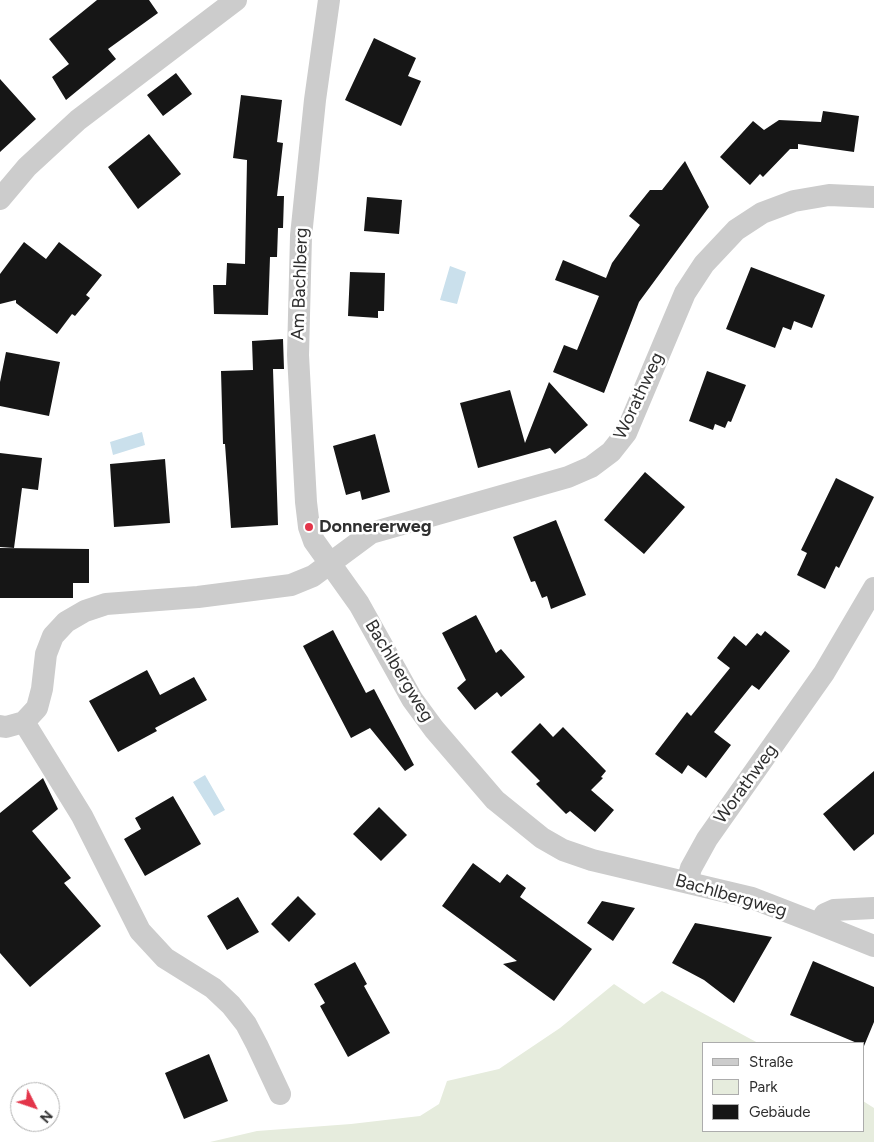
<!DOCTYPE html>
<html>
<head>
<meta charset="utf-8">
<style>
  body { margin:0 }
  #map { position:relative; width:874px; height:1142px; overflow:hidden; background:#fff; font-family:Figtree,sans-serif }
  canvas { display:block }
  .legend { position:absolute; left:702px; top:1042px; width:162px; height:90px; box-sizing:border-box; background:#fff; border:1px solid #acacac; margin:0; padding:6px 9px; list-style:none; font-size:15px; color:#2f2f2f }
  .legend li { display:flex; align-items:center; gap:10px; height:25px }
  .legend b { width:25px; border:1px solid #acacac }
  .north { position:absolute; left:10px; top:1082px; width:50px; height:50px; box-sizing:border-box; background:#fff; border:1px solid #acacac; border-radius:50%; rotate:131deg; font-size:14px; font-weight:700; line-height:20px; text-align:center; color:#2f2f2f }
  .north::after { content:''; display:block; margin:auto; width:18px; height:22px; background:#e3354a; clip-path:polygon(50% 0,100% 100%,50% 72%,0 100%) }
</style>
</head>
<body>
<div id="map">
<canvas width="874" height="1142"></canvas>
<ul class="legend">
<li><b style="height:6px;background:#ccc"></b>Straße</li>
<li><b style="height:14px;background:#e6ecdd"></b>Park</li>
<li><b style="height:14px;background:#161616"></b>Gebäude</li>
</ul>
<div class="north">N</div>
</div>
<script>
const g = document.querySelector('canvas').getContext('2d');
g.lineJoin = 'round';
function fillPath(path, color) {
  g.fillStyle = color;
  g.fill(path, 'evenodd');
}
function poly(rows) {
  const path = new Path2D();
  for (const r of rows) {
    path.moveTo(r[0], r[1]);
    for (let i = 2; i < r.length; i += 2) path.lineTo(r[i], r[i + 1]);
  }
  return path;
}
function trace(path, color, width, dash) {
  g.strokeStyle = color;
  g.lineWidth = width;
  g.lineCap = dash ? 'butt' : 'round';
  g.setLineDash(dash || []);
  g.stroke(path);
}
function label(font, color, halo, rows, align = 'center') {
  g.font = font + ' Figtree,sans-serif';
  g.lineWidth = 5;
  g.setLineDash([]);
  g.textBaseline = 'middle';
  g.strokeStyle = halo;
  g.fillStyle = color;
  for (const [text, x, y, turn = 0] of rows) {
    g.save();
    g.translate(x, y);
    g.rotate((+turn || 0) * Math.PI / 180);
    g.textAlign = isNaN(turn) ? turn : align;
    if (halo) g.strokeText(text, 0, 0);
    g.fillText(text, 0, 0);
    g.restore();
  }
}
fillPath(poly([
  [614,984,644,1004,662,991,758,1043,703,1043,703,1131,863,1131,863,1101,874,1108,874,1142,210,1142,257,1131,351,1124,420,1116,439,1104,447,1081,499,1069,560,1028]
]), '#e6ecdd');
fillPath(poly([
  [450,266,466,272,457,304,440,300],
  [142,432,145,445,113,455,110,442],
  [205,775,225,810,214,816,193,782]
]), '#cae0ec');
fillPath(poly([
  [97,0,149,0,158,13,108,49,116,59,66,100,52,77,69,64,49,39],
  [374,38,416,58,408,76,421,81,401,126,345,100],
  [176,73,192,94,163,116,147,95],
  [0,79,36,119,0,152],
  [241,95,282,100,277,142,283,143,277,196,284,196,283,228,278,228,277,257,270,257,268,315,214,314,213,285,226,285,227,263,245,264,247,160,233,158],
  [823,111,859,116,854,152,798,144,798,149,790,149,763,177,760,174,750,185,720,157,753,121,764,130,779,120,821,122],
  [149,134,181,174,138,209,108,167],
  [685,161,709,207,639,302,604,393,553,372,564,345,577,350,599,296,555,280,563,260,606,278,612,263,640,225,629,216,650,190,662,190],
  [367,197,402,200,399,234,364,231],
  [24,242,46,259,59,242,102,275,86,295,90,298,75,316,72,314,57,334,16,303,16,300,0,304,0,274],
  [751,267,825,295,812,328,794,321,791,330,783,327,775,348,726,329],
  [350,272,385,273,384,311,378,311,378,318,348,316],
  [283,339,284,369,273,369,278,525,231,528,225,444,223,444,221,371,253,370,252,341],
  [6,352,60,362,49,416,0,406,0,382],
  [707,371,746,385,731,422,728,421,725,428,715,424,713,430,689,421],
  [549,382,588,425,555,454,550,448,478,468,460,403,510,390,525,443],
  [375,434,390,492,362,500,360,491,346,495,333,446],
  [0,453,42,458,38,490,22,488,14,548,0,547],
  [165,459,170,523,114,527,110,464],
  [645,472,685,507,644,554,604,520],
  [836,478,874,497,839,568,836,566,825,589,797,575,807,553,801,550],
  [556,520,586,595,551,609,547,596,542,598,535,581,531,582,513,537],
  [0,548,89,549,89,583,73,583,73,598,0,598],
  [476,615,496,653,501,649,525,677,501,697,497,692,475,710,457,688,466,680,442,633],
  [333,630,366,693,374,689,414,765,405,771,370,728,351,738,303,646],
  [765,631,790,651,759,690,752,685,714,732,731,745,706,778,688,765,682,774,655,754,687,712,691,716,730,668,717,658,734,636,746,646,757,633,761,636],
  [147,670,160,695,194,677,207,700,155,728,157,731,118,752,89,701],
  [540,723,553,737,563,727,606,771,601,777,603,778,591,790,614,810,595,832,570,811,566,814,536,784,540,781,511,752],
  [874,771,874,834,854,851,823,814],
  [43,778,58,809,32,831,71,878,64,883,101,926,30,987,0,953,0,813],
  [173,796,201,844,145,876,124,839,141,829,135,818],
  [379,807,407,835,381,861,353,834],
  [473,863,500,883,507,874,526,888,520,897,592,949,554,1001,503,964,517,961,442,906],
  [298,896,316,914,289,942,271,924],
  [238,897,259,932,227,950,207,916],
  [602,901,635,908,613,941,587,923],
  [695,923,772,937,734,1003,704,980,672,963],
  [813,961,874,987,874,1022,864,1046,863,1043,857,1043,790,1015],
  [355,962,367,984,364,986,390,1033,348,1057,320,1006,325,1003,314,984],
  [209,1054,228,1101,184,1119,165,1073]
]), '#161616');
trace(poly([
  [329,0,315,100,301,236,298,355,306,502,309,527,314,541,359,604,412,699,434,729,495,800,542,838,563,850,592,860,752,898,819,924,825,914,834,910,874,908],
  [0,199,27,167,78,120,236,0],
  [24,722,82,816,140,931,165,958,213,988,231,1005,246,1024,257,1045,280,1094],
  [0,726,6,727,24,722,37,708,42,689,46,654,53,636,66,622,85,611,106,604,198,597,291,585,313,576,371,533,568,477,591,467,611,452,626,433,685,293,704,264,736,230,762,213,794,201,829,195,874,197],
  [687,882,691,868,707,839,824,673,874,588],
  [819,924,874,946]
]), '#ccc', 22);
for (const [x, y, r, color] of [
  [309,527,5,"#e3354a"]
]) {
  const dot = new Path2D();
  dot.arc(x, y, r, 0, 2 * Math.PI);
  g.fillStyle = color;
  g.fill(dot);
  trace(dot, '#fff', 2);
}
label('18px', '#2f2f2f', '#fff', [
  ["Am Bachlberg",300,284,-88],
  ["Worathweg",639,396,-65],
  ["Bachlbergweg",399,671,59],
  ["Worathweg",746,784,-54],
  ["Bachlbergweg",731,896,16]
]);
label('bold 18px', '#2f2f2f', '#fff', [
  ["Donnererweg",319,527]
], 'left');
</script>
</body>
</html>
